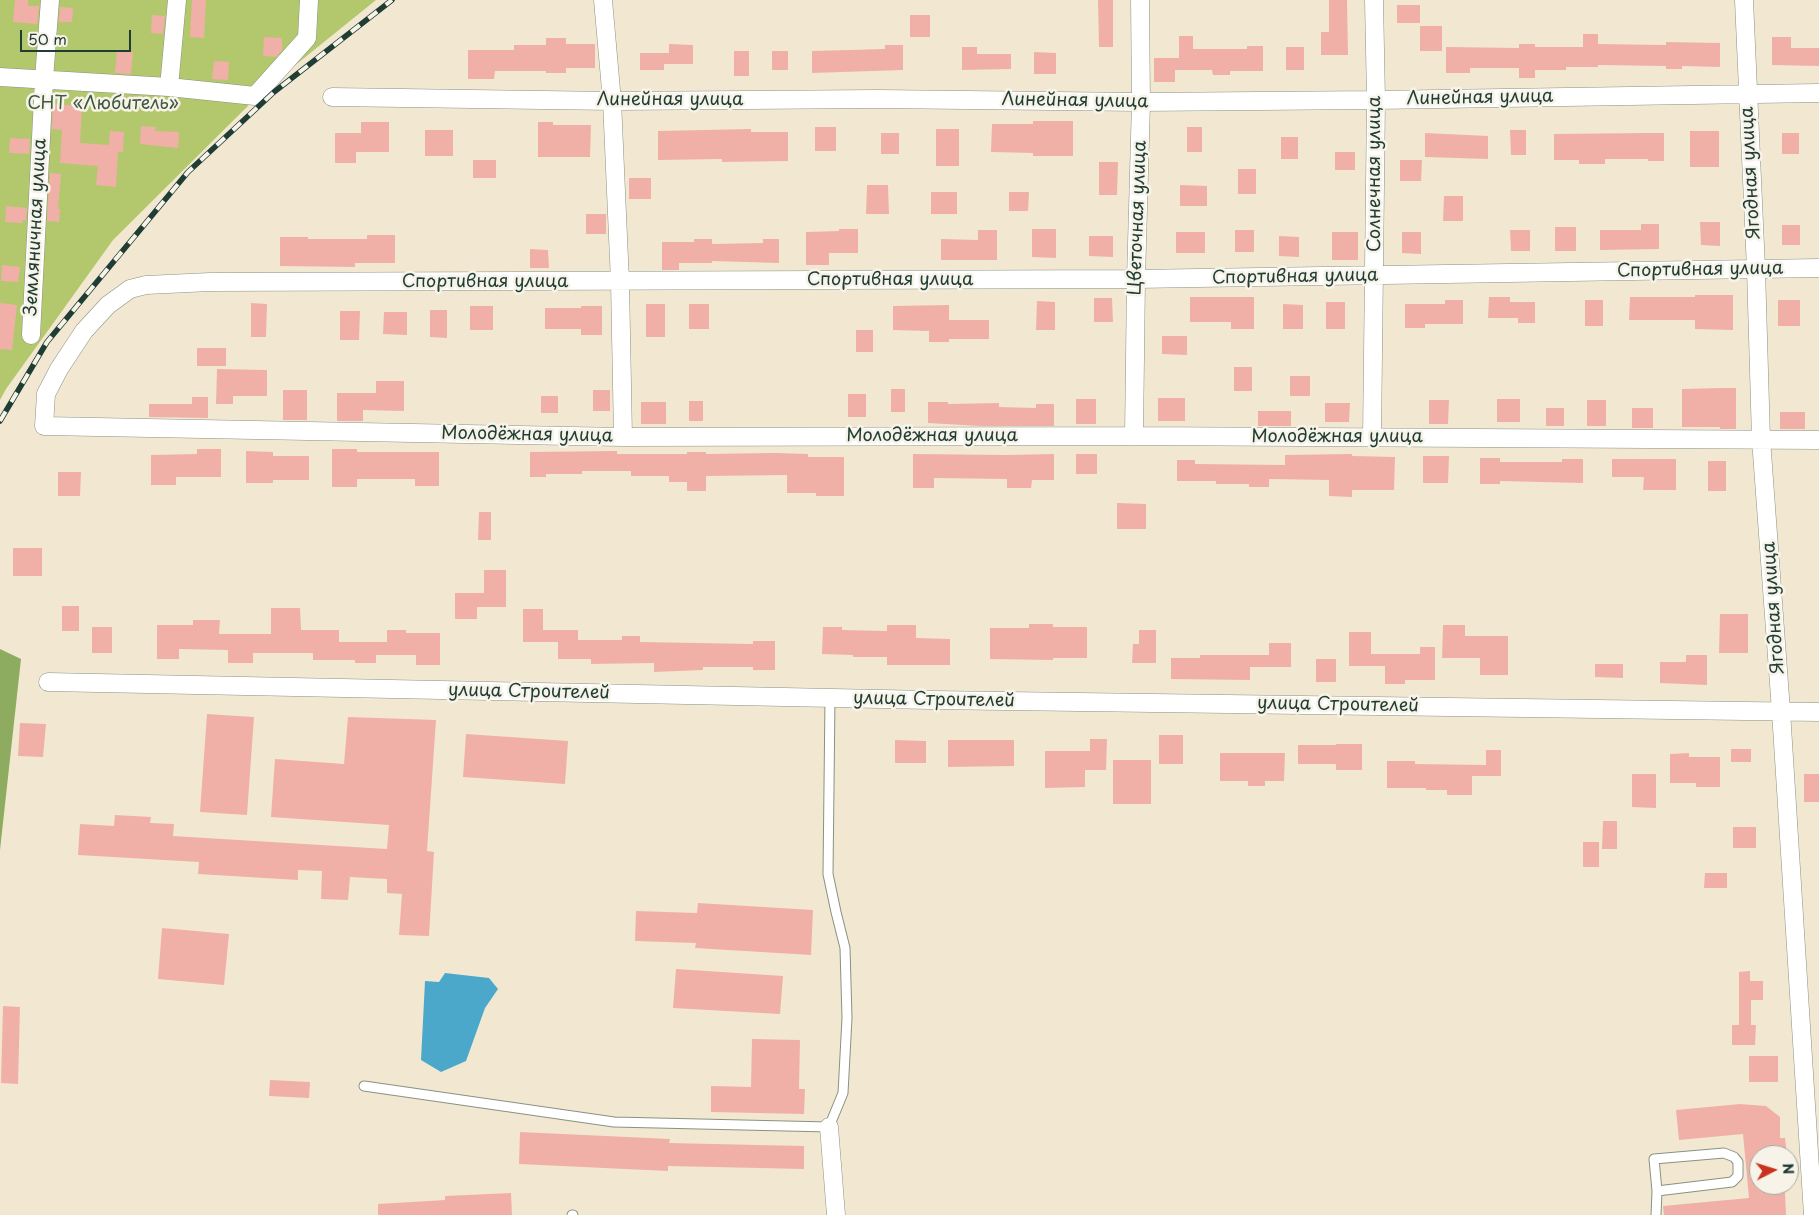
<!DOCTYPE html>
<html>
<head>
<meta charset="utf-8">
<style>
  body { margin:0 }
  #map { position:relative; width:1819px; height:1215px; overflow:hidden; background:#f2e8d1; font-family:"Playpen Sans",sans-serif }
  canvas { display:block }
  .north { position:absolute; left:1749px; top:1145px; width:50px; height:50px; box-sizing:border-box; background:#f7f3e8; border:1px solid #a1aaa0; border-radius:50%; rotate:85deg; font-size:14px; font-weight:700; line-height:20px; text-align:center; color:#1f3d34 }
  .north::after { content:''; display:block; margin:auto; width:18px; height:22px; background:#c8321e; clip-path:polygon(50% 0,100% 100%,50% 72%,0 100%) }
  .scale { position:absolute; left:20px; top:30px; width:111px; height:22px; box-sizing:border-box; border:2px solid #1f3d34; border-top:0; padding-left:6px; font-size:15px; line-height:18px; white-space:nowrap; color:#1f3d34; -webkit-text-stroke:4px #f7f3e8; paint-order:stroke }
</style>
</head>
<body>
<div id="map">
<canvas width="1819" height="1215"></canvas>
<div class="north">N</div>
<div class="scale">50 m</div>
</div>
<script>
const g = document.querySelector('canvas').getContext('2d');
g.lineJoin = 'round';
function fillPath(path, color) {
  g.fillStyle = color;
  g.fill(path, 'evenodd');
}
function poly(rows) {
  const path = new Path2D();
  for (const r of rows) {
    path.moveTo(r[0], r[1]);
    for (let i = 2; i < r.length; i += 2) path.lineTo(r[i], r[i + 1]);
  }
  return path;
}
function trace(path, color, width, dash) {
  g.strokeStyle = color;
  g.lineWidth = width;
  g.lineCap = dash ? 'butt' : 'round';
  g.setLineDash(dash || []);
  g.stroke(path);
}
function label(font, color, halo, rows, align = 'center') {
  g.font = font + ' "Playpen Sans",sans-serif';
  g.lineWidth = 5;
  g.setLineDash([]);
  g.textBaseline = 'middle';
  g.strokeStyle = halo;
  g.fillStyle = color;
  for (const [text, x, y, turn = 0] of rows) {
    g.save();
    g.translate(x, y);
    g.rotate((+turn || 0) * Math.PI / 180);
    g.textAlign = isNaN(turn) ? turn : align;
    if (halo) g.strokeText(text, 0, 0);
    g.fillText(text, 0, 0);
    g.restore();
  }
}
fillPath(poly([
  [0,0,376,0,262,92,113,240,6,389,0,400]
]), '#b3c86c');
fillPath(poly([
  [0,649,21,659,0,850]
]), '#8eac60');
fillPath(poly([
  [445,973,489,978,498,989,485,1008,466,1061,441,1072,421,1060,425,981,439,982]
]), '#4ca8ca');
fillPath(poly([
  [15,0,28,0,28,6,39,6,37,24,13,22],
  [192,0,206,0,204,38,190,37],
  [1098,0,1113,0,1113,47,1099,47],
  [1329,0,1347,0,1348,55,1321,55,1321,32,1329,32],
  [1397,5,1420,5,1420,23,1397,23],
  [60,7,73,8,72,22,59,22],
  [152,15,165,16,163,34,151,33],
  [910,15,930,15,930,37,910,37],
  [1420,26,1442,26,1442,51,1420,51],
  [1583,34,1598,34,1598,44,1666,45,1666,42,1720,43,1720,67,1682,66,1682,69,1666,69,1666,66,1598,65,1598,67,1566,67,1566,70,1535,70,1535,78,1519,78,1519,68,1470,68,1470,73,1446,73,1446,47,1519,48,1519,44,1535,44,1535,47,1583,47],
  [1179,36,1193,36,1193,49,1247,49,1247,46,1263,46,1263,71,1230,71,1230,75,1213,75,1212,70,1175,70,1175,82,1154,82,1154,58,1179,58],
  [264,37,282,38,282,50,276,57,263,56],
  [1772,37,1791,37,1791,48,1819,48,1819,66,1772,65],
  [546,38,566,38,566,44,595,44,595,68,566,68,566,73,546,73,546,71,495,71,494,79,468,79,468,50,514,50,514,45,546,45],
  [669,44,693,45,693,64,664,64,664,70,640,70,640,53,669,53],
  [885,45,903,45,903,70,812,73,812,51,885,49],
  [962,47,977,47,977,54,1011,54,1011,69,962,70],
  [1286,47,1304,47,1304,70,1286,70],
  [117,51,133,52,131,74,115,73],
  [734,51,749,51,749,76,734,76],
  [772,51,788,51,788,70,772,70],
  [1034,52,1056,53,1056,74,1034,74],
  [214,61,229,62,228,80,212,79],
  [53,104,82,106,80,143,109,145,110,131,124,132,123,152,118,152,116,187,96,185,98,166,60,163,62,130,52,129],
  [1033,121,1073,121,1073,156,1033,156,1033,153,991,152,992,124,1033,124],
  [361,122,389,122,389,152,356,152,356,163,335,163,335,133,361,133],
  [538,122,553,122,553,125,591,125,590,157,538,157],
  [141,126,156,127,155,131,179,132,178,148,140,144],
  [815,127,836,127,836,151,815,151],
  [1187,127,1202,127,1202,152,1187,152],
  [751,129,751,132,788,132,788,161,722,162,722,159,658,160,658,131],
  [936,129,959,129,959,166,936,166],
  [425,130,453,130,453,156,425,156],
  [1510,130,1526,130,1526,155,1511,155],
  [1690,131,1719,131,1719,167,1690,167],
  [881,133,899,133,899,154,881,154],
  [1425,133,1488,136,1488,159,1425,157],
  [1648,133,1664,133,1664,161,1648,161,1648,159,1605,159,1605,164,1579,164,1579,160,1554,160,1554,134],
  [1782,133,1799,133,1799,154,1782,154],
  [1281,137,1298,137,1298,159,1281,159],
  [10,138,30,139,29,154,9,153],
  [1335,152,1355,152,1355,170,1335,170],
  [473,160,496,160,496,178,473,178],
  [1400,160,1422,160,1421,181,1400,181],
  [1099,162,1118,162,1117,195,1099,195],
  [1238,169,1256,169,1256,194,1238,194],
  [50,173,61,174,58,209,60,209,59,222,47,221],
  [629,178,651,178,651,199,629,199],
  [867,185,888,185,889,214,866,214],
  [1180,185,1207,186,1207,206,1180,206],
  [931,192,957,192,957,214,931,214],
  [1009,192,1029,192,1028,211,1009,211],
  [1444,196,1463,196,1463,221,1443,221],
  [6,206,27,208,26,220,23,220,22,223,5,222],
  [586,214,606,214,606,234,586,234],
  [1700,222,1720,222,1720,246,1701,245],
  [1641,224,1659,224,1659,249,1600,250,1600,230,1641,230],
  [1782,225,1800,225,1800,245,1782,245],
  [1555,227,1576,227,1576,251,1555,251],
  [839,229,858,229,858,253,829,253,829,265,806,265,806,232,839,231],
  [1032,229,1056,229,1056,258,1032,257],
  [978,230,997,230,997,260,941,260,941,239,978,240],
  [1235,230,1254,230,1254,252,1235,252],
  [1510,230,1530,230,1530,251,1511,251],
  [1176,232,1205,232,1205,253,1176,253],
  [1332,232,1358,232,1358,260,1332,260],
  [1402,232,1421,232,1421,254,1402,253],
  [367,235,395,235,395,263,355,263,355,267,280,266,280,237,308,237,308,239,367,239],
  [1089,236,1113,236,1113,257,1089,256],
  [1279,236,1299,237,1299,257,1279,256],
  [694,239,712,239,712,244,763,243,763,239,779,239,779,263,712,261,712,263,679,263,679,270,662,270,662,242,694,242],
  [530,249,548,250,549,268,530,268],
  [2,265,20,267,18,282,1,281],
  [1695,295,1733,295,1733,330,1695,329,1695,320,1629,320,1630,297,1695,297],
  [1190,297,1254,297,1254,329,1231,329,1231,322,1190,322],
  [1489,297,1510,297,1510,302,1535,302,1535,323,1518,323,1518,318,1488,318],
  [1094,298,1112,298,1113,322,1094,322],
  [1445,300,1463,300,1463,324,1425,324,1425,328,1405,328,1405,304,1445,304],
  [1585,300,1603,300,1603,326,1585,326],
  [1778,300,1800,300,1800,326,1778,326],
  [1037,301,1055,302,1055,330,1036,330],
  [1326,302,1345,302,1345,329,1326,329],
  [0,303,17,305,12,350,0,349],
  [251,303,267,304,266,337,251,337],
  [646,304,665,304,665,337,646,337],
  [689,304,709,304,709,329,689,329],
  [1283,304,1303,305,1303,329,1283,329],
  [949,305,949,320,989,320,989,339,949,339,949,342,929,342,929,331,893,330,893,306],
  [470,306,493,306,493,330,470,330],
  [581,306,602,306,602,335,581,335,581,329,545,329,545,308,581,308],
  [430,310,447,310,447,338,430,337],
  [340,311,360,311,359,340,340,340],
  [384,312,407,312,407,335,383,334],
  [856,330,873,330,873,352,856,352],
  [1162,336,1187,336,1187,355,1162,354],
  [197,348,226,348,226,366,197,366],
  [1234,367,1252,367,1252,391,1234,391],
  [217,369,267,370,267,396,233,396,233,404,216,404],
  [1290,376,1310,376,1310,396,1290,396],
  [376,381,404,381,404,411,363,410,363,421,337,421,337,393,376,393],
  [1720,388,1736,388,1736,429,1720,429,1720,427,1682,427,1682,389],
  [891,389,905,389,905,412,891,412],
  [283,390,307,390,307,420,283,420],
  [593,390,610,390,610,411,593,411],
  [848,394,866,394,866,417,848,417],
  [541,396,558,396,558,413,541,413],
  [192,397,208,397,208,418,149,417,149,404,192,404],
  [1158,398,1185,398,1185,421,1158,421],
  [1076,399,1096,399,1096,424,1076,424],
  [1497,399,1520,399,1520,422,1497,422],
  [1429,400,1449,400,1448,424,1429,424],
  [1587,400,1606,400,1606,426,1587,426],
  [689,401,703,401,703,421,689,421],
  [641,402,666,402,666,424,641,424],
  [928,402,948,402,948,404,999,403,999,407,1036,408,1036,404,1054,404,1054,426,980,426,928,423],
  [1325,403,1350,403,1349,422,1325,422],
  [1546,408,1564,408,1564,426,1546,426],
  [1632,408,1653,408,1653,428,1632,428],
  [1258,411,1291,411,1291,426,1258,426],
  [1780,412,1805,412,1805,429,1780,429],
  [197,449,221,449,221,477,176,477,176,485,151,485,151,455,197,454],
  [332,449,357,449,357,452,439,452,439,486,415,486,415,479,357,479,357,487,332,487],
  [246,451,273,452,273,456,309,456,309,480,273,480,273,483,246,483],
  [617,451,617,454,687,454,687,452,706,452,706,454,775,453,808,454,808,457,844,457,844,496,816,496,816,493,787,493,787,475,706,476,706,491,687,491,687,482,669,482,669,476,631,476,631,471,582,471,582,474,546,474,546,477,530,477,530,452],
  [913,454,1007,455,1054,454,1054,480,1032,480,1031,488,1007,488,1007,479,934,478,934,488,913,488],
  [1076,454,1097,454,1097,474,1076,474],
  [1352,454,1352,456,1395,457,1394,490,1352,490,1352,497,1329,496,1329,480,1269,479,1269,487,1249,487,1249,484,1216,484,1216,481,1177,481,1177,460,1195,460,1195,464,1285,465,1285,455],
  [1423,456,1449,456,1448,483,1423,483],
  [1480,458,1500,458,1500,462,1562,462,1562,459,1583,459,1583,483,1500,481,1500,484,1480,484],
  [1612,459,1676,459,1676,490,1643,490,1644,477,1612,477],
  [1708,461,1726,461,1726,491,1708,491],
  [58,472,81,472,80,496,58,496],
  [1117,503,1146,504,1146,529,1117,529],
  [479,512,491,512,491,540,478,540],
  [13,548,42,548,42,576,13,576],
  [484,570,506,570,506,607,477,607,477,619,455,619,455,593,484,593],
  [62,606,79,606,79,631,62,631],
  [271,608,300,608,301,630,339,630,339,642,387,642,387,630,406,630,406,633,440,633,440,665,416,665,416,655,376,655,376,663,355,663,355,660,313,660,313,653,253,653,253,663,228,663,228,650,179,649,179,659,157,659,157,625,193,625,193,620,220,620,219,634,271,634],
  [523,609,543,609,543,630,578,630,578,640,622,640,622,636,640,636,640,642,753,644,753,641,775,641,775,670,753,670,753,667,703,667,703,670,654,672,654,663,591,664,591,659,558,659,558,642,523,642],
  [1720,614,1748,614,1748,653,1719,653],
  [1029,624,1053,624,1053,627,1087,627,1087,658,1053,658,1053,660,990,659,990,628,1029,628],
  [887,625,916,625,916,638,950,639,950,665,887,665,887,657,853,657,853,655,822,654,823,627,842,627,842,630,887,631],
  [1443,625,1465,625,1465,636,1508,636,1508,675,1480,675,1480,658,1442,658],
  [92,627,112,627,112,653,92,653],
  [1139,630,1156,630,1156,663,1132,663,1133,644,1139,644],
  [1349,632,1371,632,1371,654,1420,654,1420,647,1435,647,1435,680,1405,680,1405,684,1385,684,1385,666,1349,666],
  [1269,643,1291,643,1291,667,1250,667,1250,680,1171,679,1171,658,1200,658,1200,655,1269,655],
  [1686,655,1707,655,1707,685,1660,683,1660,662,1686,662],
  [1316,659,1336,659,1336,682,1316,682],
  [1595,664,1623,664,1623,678,1595,677],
  [207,714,254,717,247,815,200,812],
  [348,717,436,720,427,851,434,852,429,936,399,935,402,894,387,893,387,879,350,877,348,900,321,899,322,871,298,870,298,880,198,874,199,862,78,855,80,824,114,826,115,815,151,817,150,823,174,824,173,836,387,849,389,825,271,817,275,759,344,764],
  [20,723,46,724,43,757,18,756],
  [466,734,568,741,565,784,463,777],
  [1159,735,1183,735,1183,764,1159,764],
  [1090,739,1107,739,1106,770,1085,770,1085,787,1045,788,1045,751,1090,751],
  [895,740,926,741,926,763,895,763],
  [948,740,1014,740,1014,766,948,767],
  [1336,744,1362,744,1362,770,1336,770,1336,764,1298,764,1298,745,1336,745],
  [1731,749,1751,749,1751,762,1731,762],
  [1486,750,1501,750,1501,776,1472,776,1472,795,1447,795,1447,790,1426,790,1426,788,1387,788,1387,761,1415,761,1415,764,1486,765],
  [1220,753,1285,753,1284,781,1265,781,1265,786,1248,786,1248,781,1220,781],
  [1689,753,1689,757,1720,757,1720,787,1696,787,1696,783,1670,783,1670,754],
  [1113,760,1151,760,1151,804,1113,804],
  [1632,774,1656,774,1656,808,1632,807],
  [1804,774,1819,774,1819,802,1804,802],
  [1603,821,1617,821,1617,849,1602,849],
  [1733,827,1756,827,1756,848,1733,848],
  [1583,842,1599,842,1599,867,1583,867],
  [1705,873,1727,873,1727,888,1704,888],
  [698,903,813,910,811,955,695,948,696,943,635,941,636,911,697,913],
  [162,928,229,934,224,985,158,979],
  [676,969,783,976,780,1014,673,1008],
  [1750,971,1750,981,1763,981,1763,1000,1751,1000,1751,1025,1756,1025,1755,1045,1732,1045,1732,1025,1739,1025,1739,972],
  [3,1006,20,1007,18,1084,1,1083],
  [752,1039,800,1040,799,1089,805,1089,804,1114,711,1112,711,1086,751,1087],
  [1749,1056,1778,1056,1778,1082,1749,1082],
  [270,1080,310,1082,309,1098,269,1096],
  [1740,1104,1766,1106,1780,1117,1780,1138,1785,1138,1787,1155,1759,1155,1759,1185,1789,1185,1785,1193,1786,1215,1664,1215,1663,1206,1749,1198,1743,1134,1679,1140,1676,1110],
  [520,1132,670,1139,669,1143,804,1146,804,1169,668,1166,668,1171,519,1164],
  [511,1193,512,1215,378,1215,378,1204,445,1200,445,1196]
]), '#f0b0a8');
const lane = poly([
  [364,1086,614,1122,829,1127,843,1093,847,1018,845,948,836,912,828,874,830,698],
  [572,1215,573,1215],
  [1656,1215,1657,1191,1654,1159,1724,1153,1734,1157,1738,1162,1738,1176,1732,1182,1657,1191]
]);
const street = poly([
  [603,0,612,101,620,282,623,437],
  [1744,0,1756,269,1761,439,1781,711,1813,1215],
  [0,77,169,87,255,96,307,38,309,0],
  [169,87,177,0],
  [332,97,612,101,878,99,1141,102,1376,100,1819,93],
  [1819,268,1136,279,210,282,146,285,130,289,108,305,84,331,59,369,46,394,44,426,623,437,1134,436,1819,440],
  [31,335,44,79,50,0],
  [1134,436,1136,279,1141,102,1140,0],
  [1372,438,1376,100,1374,0],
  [48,682,931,700,1819,712],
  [829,1127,836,1215]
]);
trace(lane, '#889282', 11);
trace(street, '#889282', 19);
trace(lane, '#fff', 9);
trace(street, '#fff', 18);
const rail = poly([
  [0,421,47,342,188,172,274,92,392,0]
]);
trace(rail, '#1f3d34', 5.5);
trace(rail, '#f7f3e8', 4, [11]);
label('18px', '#1f3d34', '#f7f3e8', [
  ["Линейная улица",1480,98,-1],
  ["Линейная улица",670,100],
  ["Линейная улица",1075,101,1],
  ["Ягодная улица",1751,173,-93],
  ["Солнечная улица",1375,174,-90],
  ["Цветочная улица",1138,218,-88],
  ["Земляничная улица",36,227,-87],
  ["Спортивная улица",1700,270,-1],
  ["Спортивная улица",1295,277,-1],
  ["Спортивная улица",890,280],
  ["Спортивная улица",485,282],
  ["Молодёжная улица",527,435,1],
  ["Молодёжная улица",932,436],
  ["Молодёжная улица",1337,437],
  ["Ягодная улица",1774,608,-94],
  ["улица Строителей",529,692,1],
  ["улица Строителей",934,700,1],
  ["улица Строителей",1338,705,1]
]);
label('18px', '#3d593f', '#f7f3e8', [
  ["СНТ «Любитель»",103,104]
]);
</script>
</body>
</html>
